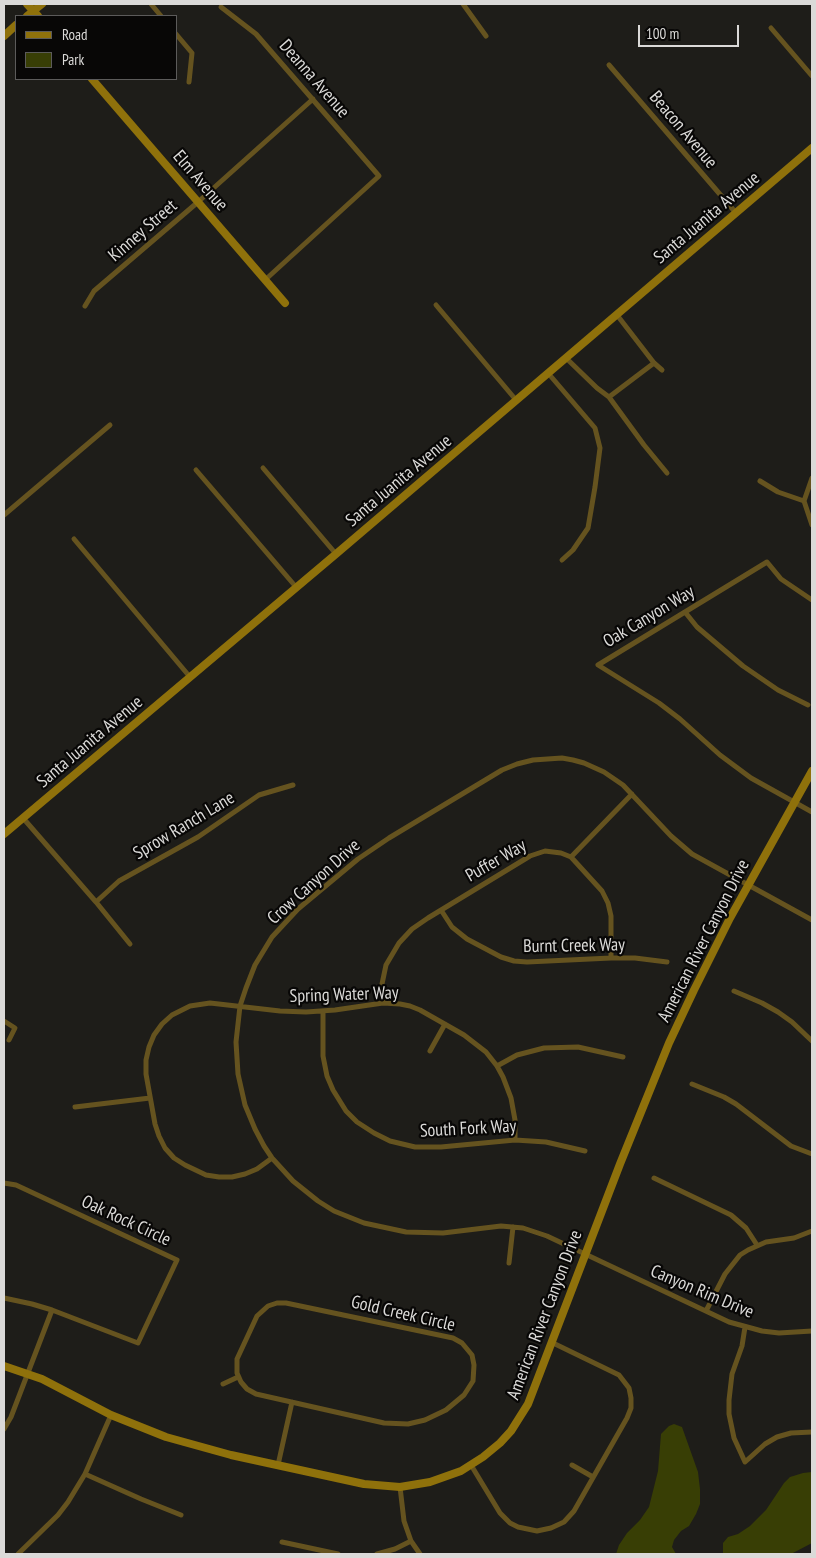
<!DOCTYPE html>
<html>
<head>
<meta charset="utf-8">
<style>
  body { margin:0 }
  #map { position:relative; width:816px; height:1558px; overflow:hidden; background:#1e1d19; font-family:"PT Sans Narrow",sans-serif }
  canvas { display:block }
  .frame { position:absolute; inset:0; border:5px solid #dbdad8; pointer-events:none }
  .legend { position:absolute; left:15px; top:15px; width:162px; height:65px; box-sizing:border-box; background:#080706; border:1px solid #5c5b5a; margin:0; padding:6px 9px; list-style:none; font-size:15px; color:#dbdad8 }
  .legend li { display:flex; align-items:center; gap:10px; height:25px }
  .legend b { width:25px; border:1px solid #5c5b5a }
  .scale { position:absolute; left:638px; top:25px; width:101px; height:22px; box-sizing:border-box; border:2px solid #dbdad8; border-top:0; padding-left:6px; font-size:15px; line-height:18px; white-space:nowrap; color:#dbdad8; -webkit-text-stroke:4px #080706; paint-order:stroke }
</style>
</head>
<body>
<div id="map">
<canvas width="816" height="1558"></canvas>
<div class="frame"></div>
<ul class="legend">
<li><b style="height:6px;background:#8f710b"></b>Road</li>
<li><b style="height:14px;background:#383e05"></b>Park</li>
</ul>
<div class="scale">100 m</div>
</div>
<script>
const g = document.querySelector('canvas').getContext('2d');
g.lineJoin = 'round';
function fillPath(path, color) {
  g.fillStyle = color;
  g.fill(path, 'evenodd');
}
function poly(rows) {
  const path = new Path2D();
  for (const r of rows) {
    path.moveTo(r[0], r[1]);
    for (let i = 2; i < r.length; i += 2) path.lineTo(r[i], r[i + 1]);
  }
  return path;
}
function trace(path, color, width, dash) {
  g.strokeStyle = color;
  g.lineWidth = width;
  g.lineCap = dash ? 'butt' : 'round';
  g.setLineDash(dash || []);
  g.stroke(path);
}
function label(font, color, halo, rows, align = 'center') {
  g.font = font + ' "PT Sans Narrow",sans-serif';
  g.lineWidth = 4.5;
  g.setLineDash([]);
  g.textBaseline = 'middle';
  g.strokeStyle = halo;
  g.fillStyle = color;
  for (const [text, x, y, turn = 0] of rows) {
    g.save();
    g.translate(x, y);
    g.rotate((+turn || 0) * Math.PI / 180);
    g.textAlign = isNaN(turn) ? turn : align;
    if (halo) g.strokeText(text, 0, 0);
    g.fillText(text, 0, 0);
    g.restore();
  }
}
fillPath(poly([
  [674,1424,682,1427,698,1472,700,1489,700,1504,696,1514,689,1526,681,1531,674,1540,672,1547,676,1554,616,1554,619,1545,627,1533,640,1520,649,1507,658,1471,661,1434,669,1426],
  [812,1472,812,1543,791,1554,723,1554,723,1543,728,1537,738,1534,750,1526,766,1510,784,1483,790,1477,803,1473]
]), '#383e05');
trace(poly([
  [151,4,161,16],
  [463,4,486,36],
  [221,7,256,34,379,176,265,280],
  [771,28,812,76],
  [176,34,192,53,189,82],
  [609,65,736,213],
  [436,305,516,400],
  [85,306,94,291,198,202,313,99],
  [617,315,654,363,662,370],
  [566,358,597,388,609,397,644,445,667,473],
  [548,373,595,428,600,448,595,487,588,528,573,550,562,560],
  [609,397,654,363],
  [263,468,336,554],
  [196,470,296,587],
  [812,478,804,501,812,525],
  [760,481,778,492,804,501],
  [4,515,110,425],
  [74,539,190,677],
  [812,600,781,579,767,562,598,665,659,703,680,719,720,755,751,778,812,812],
  [685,612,697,627,743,666,778,690,808,705],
  [23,818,96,902,130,944],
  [571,857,632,794],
  [96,902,119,881,198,837,259,795,293,785],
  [441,910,452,927,467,939,501,957,514,961,527,962,611,958,635,958,667,962],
  [812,920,692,854,671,836,623,785,604,772,584,763,573,760,562,758,533,760,517,764,502,770,389,838,358,859,298,909,272,937,255,965,246,988,240,1006,236,1042,238,1074,245,1105,255,1129,264,1146,272,1158,293,1181,318,1201,334,1211,364,1223,406,1232,443,1233,501,1226,523,1228,547,1236,729,1322,762,1331,779,1333,812,1331],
  [734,991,762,1003,778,1012,792,1022,812,1041],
  [383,1003,382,984,386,965,399,943,412,929,428,918,530,856,545,851,561,853,571,857,602,891,608,903,611,916,611,958],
  [323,1011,323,1056,327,1076,333,1090,346,1111,357,1122,374,1133,390,1141,415,1147,441,1147,515,1140,546,1142,585,1151],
  [4,1021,15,1028,9,1040],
  [430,1051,445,1024],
  [497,1066,517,1055,544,1048,578,1047,623,1057],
  [692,1084,724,1097,736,1104,791,1146,812,1154],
  [75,1107,150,1098],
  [272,1158,257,1169,245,1174,232,1177,219,1177,206,1175,185,1165,174,1158,165,1148,159,1136,155,1124,146,1074,146,1060,149,1047,154,1035,162,1024,172,1015,190,1006,210,1003,280,1011,306,1012,335,1010,383,1003,400,1004,410,1006,420,1010,464,1035,486,1052,497,1066,503,1077,511,1098,515,1120,515,1140],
  [654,1178,731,1215,746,1228,757,1245],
  [4,1183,16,1185,177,1260,138,1343,52,1310,32,1304,4,1298],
  [509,1263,513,1227],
  [277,1303,286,1303,453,1338,462,1343,472,1355,474,1365,473,1381,464,1395,446,1410,425,1420,408,1424,384,1423,256,1394,247,1389,241,1382,237,1373,237,1359,257,1316,268,1306,277,1303],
  [706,1311,725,1274,740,1255,748,1250,766,1242,794,1238,812,1231],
  [745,1327,742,1346,732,1374,729,1400,729,1414,734,1438,745,1462,765,1444,777,1437,791,1433,812,1432],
  [223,1384,238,1377],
  [4,1429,11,1417,52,1310],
  [278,1465,292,1402],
  [471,1465,500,1513,510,1523,518,1527,537,1531,551,1528,564,1522,574,1511,627,1418,631,1408,631,1398,629,1388,619,1375,553,1343],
  [572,1465,593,1477],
  [85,1474,141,1499,181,1515],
  [400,1487,404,1521,411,1541,420,1554],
  [282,1542,338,1554],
  [18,1554,58,1515,68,1502,85,1474,111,1415],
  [377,1554,395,1549,411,1541]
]), '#65531f', 5);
trace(poly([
  [27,4,38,16],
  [27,16,42,4],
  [4,36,16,25],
  [92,79,285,303],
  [4,834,336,554,812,148],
  [4,1366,42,1379,111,1415,166,1437,231,1455,364,1484,400,1487,430,1482,461,1471,483,1457,500,1443,511,1431,528,1404,620,1164,669,1043,694,990,730,918,812,771]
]), '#8f710b', 8);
label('18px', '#dbdad8', '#080706', [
  ["Deanna Avenue",314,79,49],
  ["Beacon Avenue",683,130,50],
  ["Elm Avenue",200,181,49],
  ["Santa Juanita Avenue",707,218,-40],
  ["Kinney Street",143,231,-41],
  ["Santa Juanita Avenue",399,481,-40],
  ["Oak Canyon Way",649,617,-31],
  ["Santa Juanita Avenue",90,742,-40],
  ["Sprow Ranch Lane",184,826,-31],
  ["Puffer Way",496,861,-30],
  ["Crow Canyon Drive",314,882,-42],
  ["American River Canyon Drive",704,941,-63],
  ["Burnt Creek Way",574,946,-1],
  ["Spring Water Way",344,995,-2],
  ["South Fork Way",468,1129,-3],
  ["Oak Rock Circle",126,1221,25],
  ["Canyon Rim Drive",702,1292,23],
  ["Gold Creek Circle",403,1314,13],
  ["American River Canyon Drive",545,1315,-69]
]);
</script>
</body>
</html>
